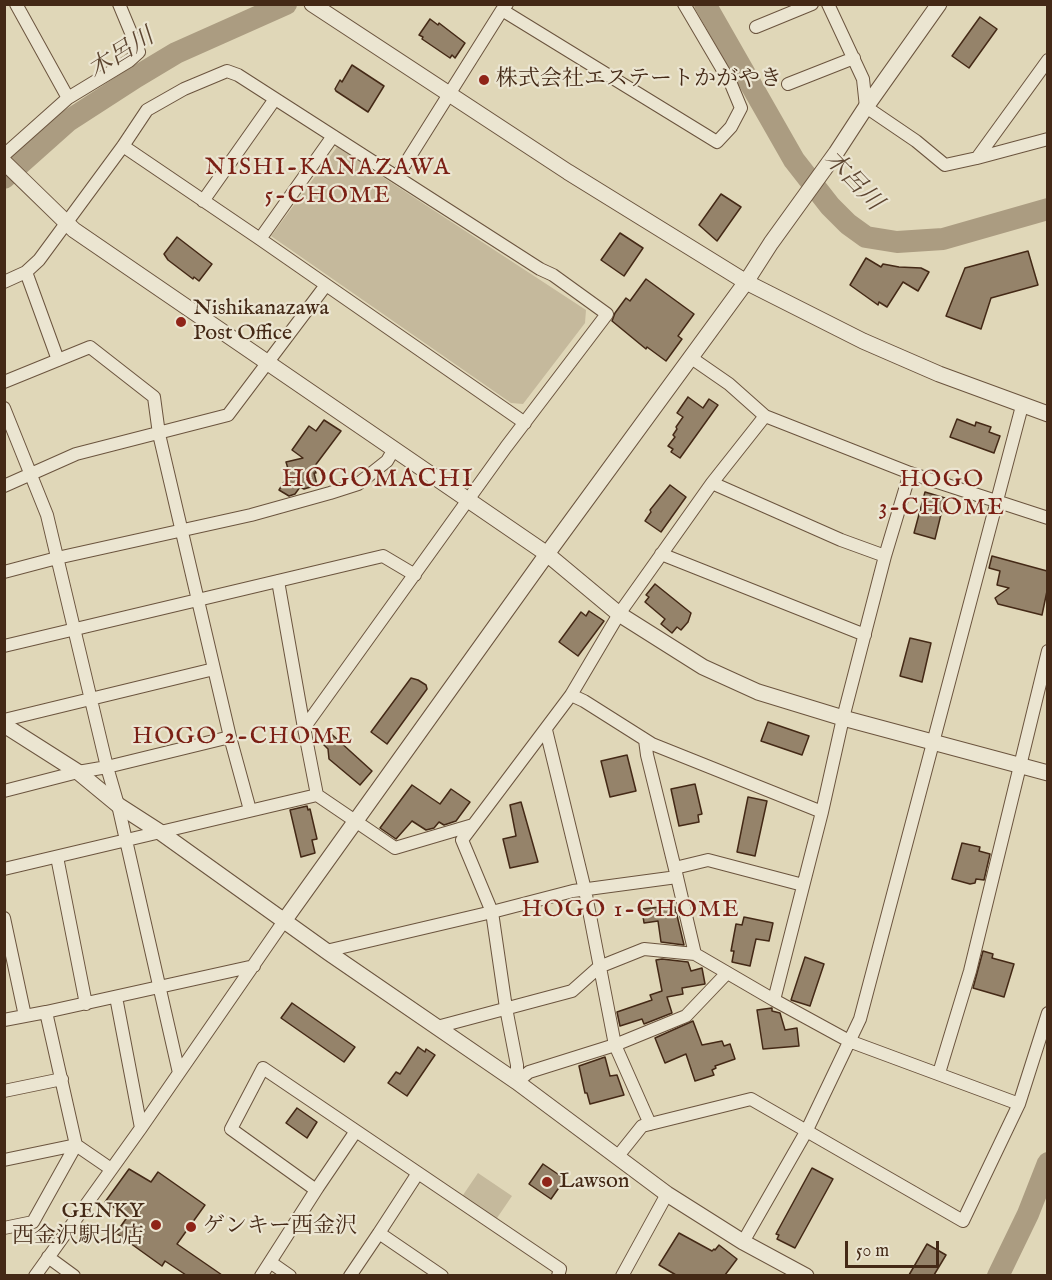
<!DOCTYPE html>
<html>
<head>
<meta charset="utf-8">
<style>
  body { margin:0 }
  #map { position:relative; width:1052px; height:1280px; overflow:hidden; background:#e0d7b8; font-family:"IM FELL English",serif }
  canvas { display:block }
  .frame { position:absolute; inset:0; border:6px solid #442916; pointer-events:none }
  .scale { position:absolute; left:845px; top:1241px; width:94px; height:27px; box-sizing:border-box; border:3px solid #442916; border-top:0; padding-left:8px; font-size:18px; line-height:21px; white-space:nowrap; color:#442916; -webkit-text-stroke:4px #ebe5d1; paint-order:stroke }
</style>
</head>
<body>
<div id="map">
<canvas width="1052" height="1280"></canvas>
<div class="frame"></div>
<div class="scale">50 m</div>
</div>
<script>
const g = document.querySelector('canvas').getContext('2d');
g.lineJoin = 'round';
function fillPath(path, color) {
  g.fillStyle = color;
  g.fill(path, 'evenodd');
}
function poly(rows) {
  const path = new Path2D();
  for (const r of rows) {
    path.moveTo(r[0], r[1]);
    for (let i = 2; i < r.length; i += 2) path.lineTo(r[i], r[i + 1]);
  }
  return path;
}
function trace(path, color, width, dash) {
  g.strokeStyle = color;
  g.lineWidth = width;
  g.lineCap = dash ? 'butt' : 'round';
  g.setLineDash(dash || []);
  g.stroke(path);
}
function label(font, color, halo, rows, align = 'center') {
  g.font = font + ' "IM FELL English","Noto Serif JP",serif';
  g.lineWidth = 4.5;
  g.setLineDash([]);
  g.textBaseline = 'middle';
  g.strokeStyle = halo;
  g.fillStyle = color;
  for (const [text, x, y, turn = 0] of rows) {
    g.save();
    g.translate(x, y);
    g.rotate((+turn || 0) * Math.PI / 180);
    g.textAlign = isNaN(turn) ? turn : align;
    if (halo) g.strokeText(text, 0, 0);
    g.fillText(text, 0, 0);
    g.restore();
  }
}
fillPath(poly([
  [337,147,586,310,585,323,523,404,511,403,271,236],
  [478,1173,512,1196,495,1221,461,1198]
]), '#c5b99c');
trace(poly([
  [705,4,794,160,830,206,848,224,866,237,897,242,943,239,1048,209],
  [4,178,68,121,136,77,176,53,286,4],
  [998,1276,1028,1214,1048,1163]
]), '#ab9c81', 22);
const building = poly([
  [980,17,997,29,969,68,952,56,980,17],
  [430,19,438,25,439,23,465,43,455,58,452,55,450,58,422,39,423,37,419,35,430,19],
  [352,65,384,86,368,112,336,91,335,89,340,80,342,82,352,65],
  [721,194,741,207,717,241,699,225,721,194],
  [620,233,643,248,624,276,601,260,620,233],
  [177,237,212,264,199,281,194,277,193,279,168,260,164,254,177,237],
  [1028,251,1038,285,991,298,981,329,946,316,965,268,1028,251],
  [866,258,881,267,883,264,899,267,921,268,929,272,918,291,903,282,887,307,879,302,878,305,850,285,866,258],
  [646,279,694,314,678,336,682,339,666,361,647,347,646,349,612,321,615,313,626,298,630,301,646,279],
  [688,397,703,408,709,399,718,405,680,458,671,452,673,449,668,446,675,437,673,435,677,429,676,427,683,417,677,413,688,397],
  [957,419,975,426,976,422,991,427,989,432,1000,436,994,453,950,437,957,419],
  [324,420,341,431,314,467,316,473,314,473,317,485,304,489,300,487,295,494,289,496,279,490,287,477,286,473,289,472,286,462,303,458,292,450,309,426,316,431,324,420],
  [670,485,686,497,661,532,645,521,651,512,650,510,670,485],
  [925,492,945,498,935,539,914,533,925,492],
  [992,556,1047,571,1047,591,1042,615,998,604,995,598,1009,588,997,585,1000,571,989,568,992,556],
  [655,584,691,613,688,622,681,630,677,627,672,633,661,624,665,619,645,602,649,597,646,595,655,584],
  [589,611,604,621,578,656,559,642,581,612,586,616,589,611],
  [910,638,931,643,922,682,900,676,910,638],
  [411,678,418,680,426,685,427,689,387,744,371,732,411,678],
  [768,722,809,736,802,755,761,741,768,722],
  [328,731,372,771,360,785,329,759,328,749,320,741,328,731],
  [627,755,636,791,610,797,601,761,627,755],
  [695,784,702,814,698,815,699,822,679,826,671,789,695,784],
  [412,785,440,804,451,789,470,802,456,821,444,825,439,822,434,828,426,830,412,821,396,839,380,828,412,785],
  [748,797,767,801,755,856,737,852,748,797],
  [521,802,538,862,510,868,503,839,516,836,510,805,521,802],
  [307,806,308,810,310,809,317,839,312,840,315,853,301,857,290,810,307,806],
  [962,843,980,847,979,851,990,854,984,880,976,879,975,883,970,884,952,879,962,843],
  [669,906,675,907,684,945,661,942,658,921,644,923,642,909,669,906],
  [744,917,773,923,769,941,756,939,750,966,732,962,734,951,731,951,736,924,742,925,744,917],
  [983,951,993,954,992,958,1014,964,1004,997,973,988,983,951],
  [805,957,824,964,810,1006,791,1000,805,957],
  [662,959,688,962,691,971,702,968,705,984,682,988,683,994,667,997,672,1013,644,1024,642,1019,620,1026,617,1012,652,1000,650,995,662,991,656,960,662,959],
  [292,1003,355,1047,344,1062,281,1018,292,1003],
  [772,1008,772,1011,780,1013,785,1030,797,1028,799,1046,763,1049,757,1010,772,1008],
  [693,1021,702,1045,722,1041,724,1046,730,1044,735,1059,715,1066,716,1068,712,1070,714,1075,695,1081,686,1054,665,1063,655,1038,693,1021],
  [418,1047,425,1052,426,1049,435,1055,407,1096,388,1083,396,1072,400,1074,418,1047],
  [605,1057,610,1076,617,1075,624,1095,590,1104,587,1093,585,1093,579,1066,605,1057],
  [297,1108,317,1122,307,1138,286,1123,297,1108],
  [543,1164,565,1179,551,1199,529,1184,543,1164],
  [812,1168,833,1179,795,1248,777,1239,779,1235,776,1234,812,1168],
  [129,1169,151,1182,158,1172,205,1205,177,1244,222,1275,186,1275,165,1261,162,1266,116,1233,128,1216,105,1202,129,1169],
  [679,1233,712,1251,714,1249,715,1250,719,1245,737,1259,725,1275,676,1275,659,1265,679,1233],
  [927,1244,946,1255,934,1275,909,1275,927,1244]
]);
fillPath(building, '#95836a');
trace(building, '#442916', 1.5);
const minor = poly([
  [16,4,68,98],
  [507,4,502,10,717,142,731,127,741,108,731,84,684,4],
  [828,4,863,79,866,107,916,141,945,165,977,158,1048,139],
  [756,27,812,4],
  [788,84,854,58],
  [123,146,260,239,525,423],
  [4,155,68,98,129,61,139,52,119,4],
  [977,158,1048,60],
  [397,177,502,10],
  [203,201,275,99],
  [260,239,333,136],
  [26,272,58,360],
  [4,282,26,272,39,260,123,146,147,110,184,89,227,71,238,75,540,269,553,275,607,314,506,447,304,728,317,795,395,848,473,825],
  [690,357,729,384,765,416],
  [4,382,90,347,154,397,159,434,230,737,250,810],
  [4,408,47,515,107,767,118,805,179,1073],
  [712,483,841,540,885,556],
  [4,486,76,454,228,415,326,285],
  [661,554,865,635],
  [4,572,57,558,251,515,330,493,358,484,387,461,394,449],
  [278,581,304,728],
  [4,646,383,556,415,575],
  [571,695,584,701,652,744,822,812],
  [4,720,214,669],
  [546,730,585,890,615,1045,650,1124],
  [645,740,647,755,677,877],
  [4,791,78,772,107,767,230,737],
  [57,857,86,1004],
  [675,868,708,860,803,885],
  [4,869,317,795],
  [4,918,25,1016],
  [326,951,492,912,573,891,677,877,695,954,774,1000,849,1041,1019,1104],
  [116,997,141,1128],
  [774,1000,822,812,843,718,885,556,910,473],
  [4,1020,46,1012],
  [437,1027,572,991,599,967,644,949,695,954],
  [939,1073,970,971,1048,651],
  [517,1082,517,1065,506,1008,492,912,462,840,571,695,619,614,712,483,765,416,910,473,1048,518],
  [517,1082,529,1072,615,1045,686,1016,727,973],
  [4,1091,62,1079],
  [356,1131,316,1190,231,1129,263,1068,560,1269,558,1276],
  [618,1156,642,1126,751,1099,963,1221,1019,1104,1048,1013],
  [4,1160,76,1145,46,1012,254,966],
  [4,1228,33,1222,76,1145,111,1169],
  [379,1233,418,1173],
  [743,1242,806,1132,860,1019,1022,406],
  [48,1257,74,1276],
  [35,1276,141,1128,284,921],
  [261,1276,270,1262],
  [290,1276,270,1262,318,1187],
  [350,1276,379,1233,442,1276],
  [622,1276,667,1194]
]);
const tertiary = poly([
  [312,4,568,172,746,282,863,341,939,374,1048,414],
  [4,162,74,230,547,554,619,614,703,667,758,692,843,718,1048,773],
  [4,725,78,772,118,805,160,832,329,953,517,1082,667,1194,743,1242,806,1276],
  [284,921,547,554,746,282,771,243,836,153,866,107,939,4]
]);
trace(minor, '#6b543e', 14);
trace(tertiary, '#6b543e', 17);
trace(minor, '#ebe5d1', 12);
trace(tertiary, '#ebe5d1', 15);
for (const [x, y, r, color] of [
  [484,80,6,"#8f2418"],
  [181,322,6,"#8f2418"],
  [547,1182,6,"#8f2418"],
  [156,1225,6,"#8f2418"],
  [191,1227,6,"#8f2418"]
]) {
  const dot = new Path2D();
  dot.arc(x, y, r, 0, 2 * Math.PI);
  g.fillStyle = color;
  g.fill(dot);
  trace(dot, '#ebe5d1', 2);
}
label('22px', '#442916', '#ebe5d1', [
  ["株式会社エステートかがやき",496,80],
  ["Nishikanazawa",193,309],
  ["Post Office",193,334],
  ["Lawson",559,1182],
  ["GENKY",144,1212,"right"],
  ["西金沢駅北店",144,1237,"right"],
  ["ゲンキー西金沢",203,1227]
], 'left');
label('italic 24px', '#5e4631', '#ebe5d1', [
  ["木呂川",122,55,-32],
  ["木呂川",852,182,46]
]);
g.letterSpacing = '1.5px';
label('24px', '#7a1f14', '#ebe5d1', [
  ["NISHI-KANAZAWA",328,169],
  ["5-CHOME",328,197],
  ["HOGO",942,481],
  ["3-CHOME",942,509],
  ["HOGO 2-CHOME",243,738],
  ["HOGO 1-CHOME",631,911]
]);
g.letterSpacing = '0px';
g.letterSpacing = '1.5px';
label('26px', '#7a1f14', '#ebe5d1', [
  ["HOGOMACHI",378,481]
]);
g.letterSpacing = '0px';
</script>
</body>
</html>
